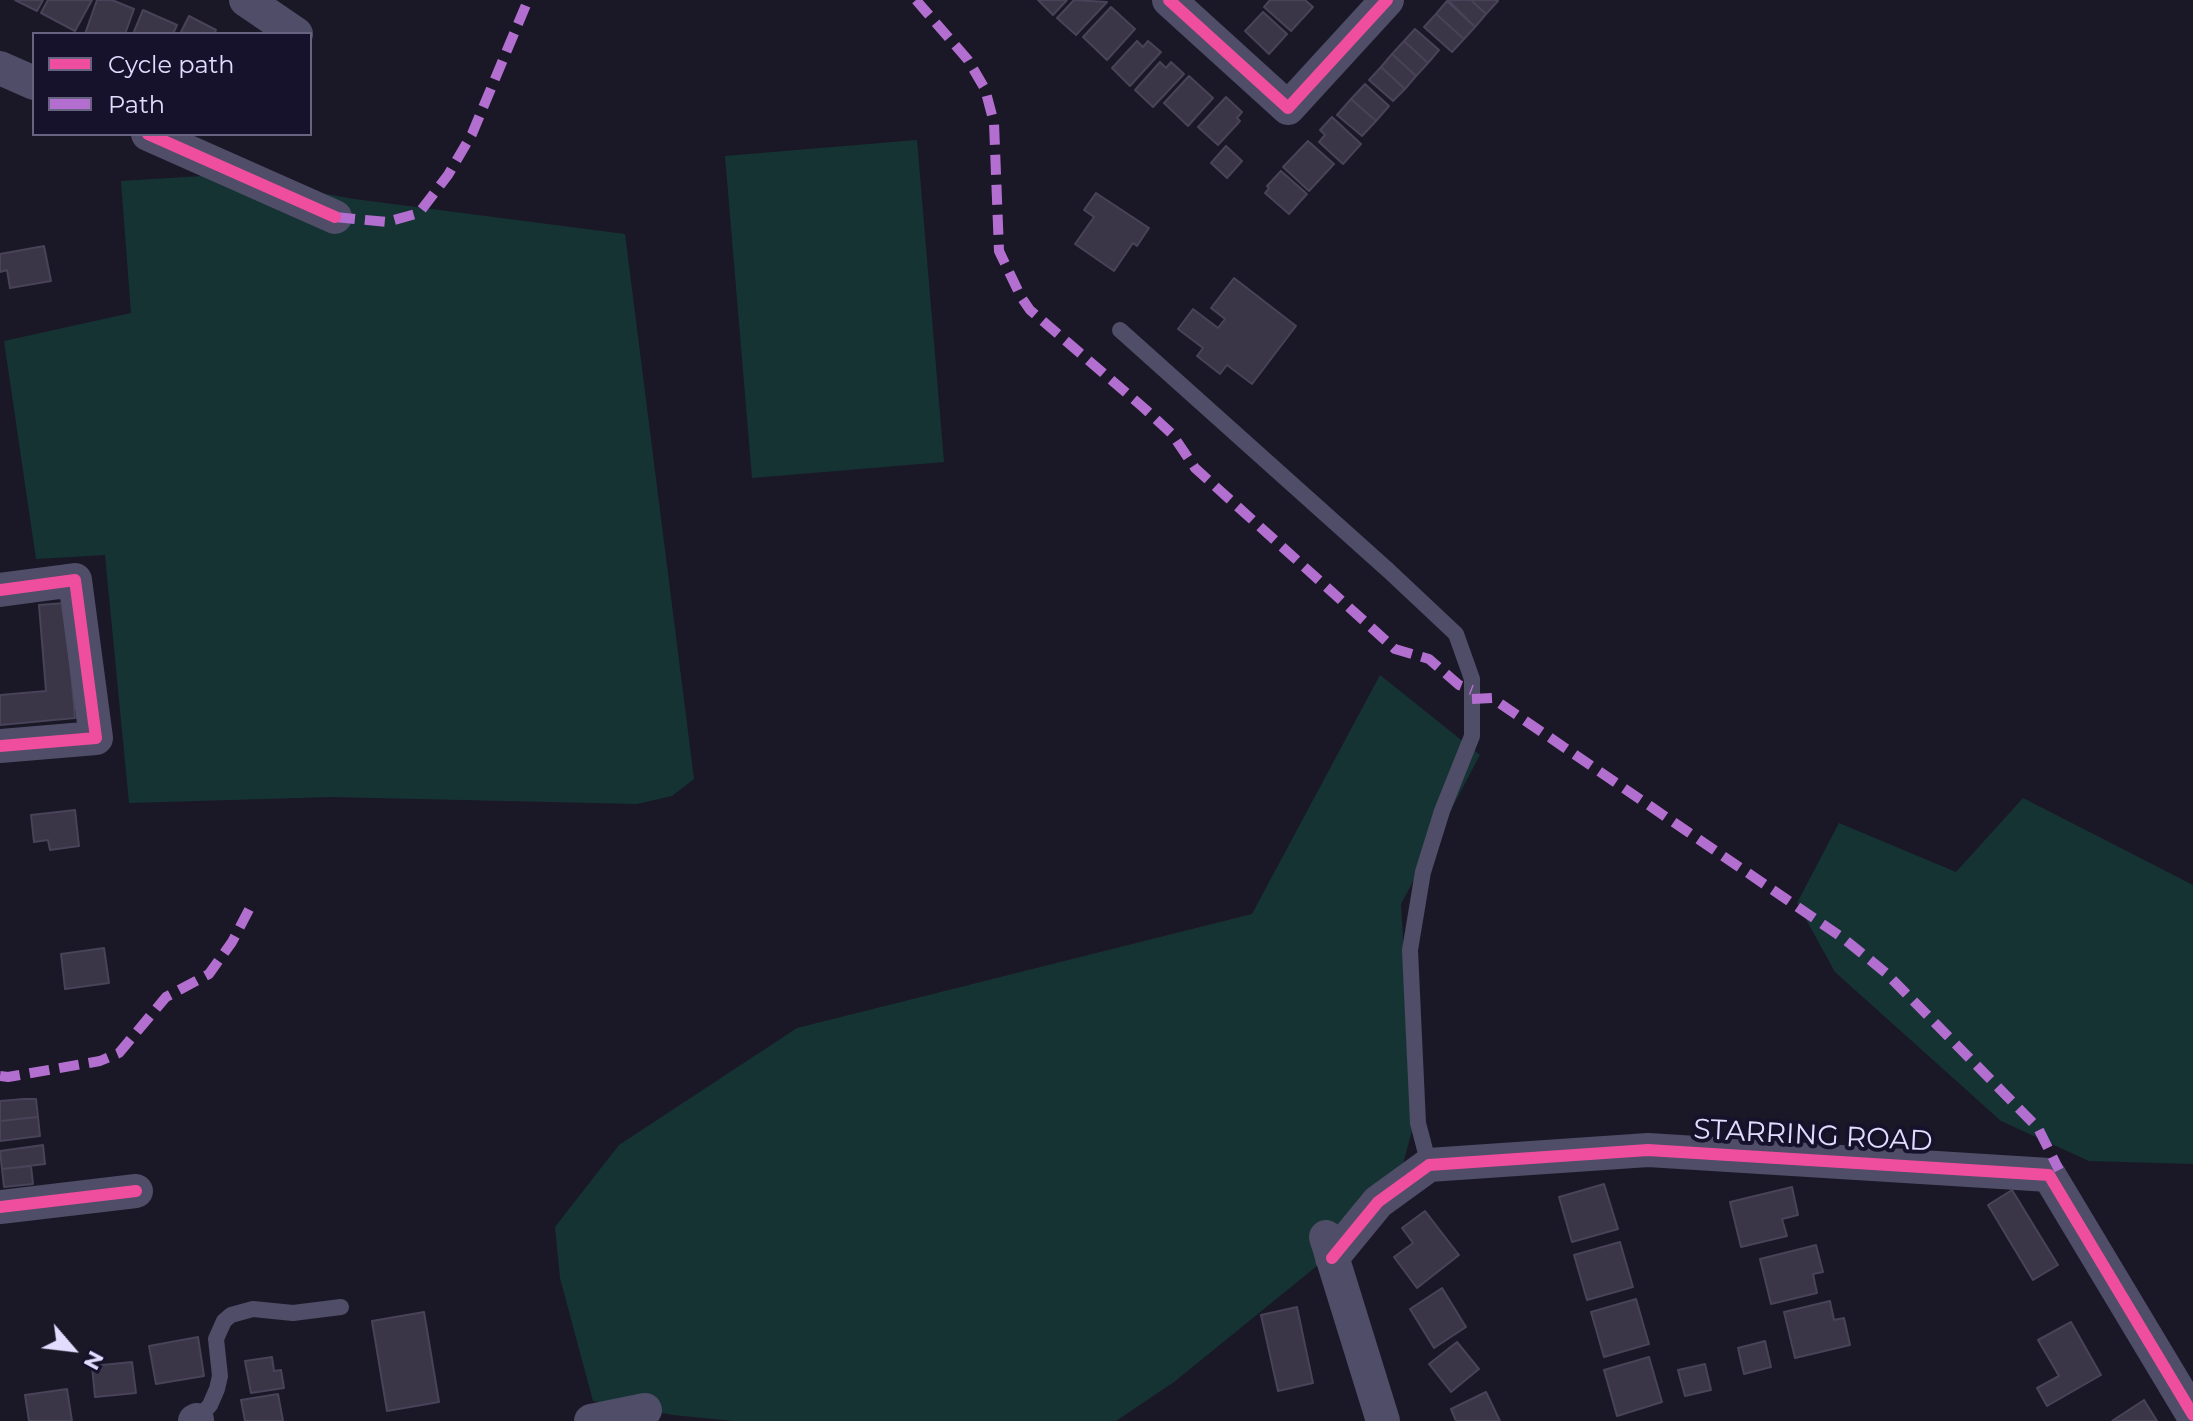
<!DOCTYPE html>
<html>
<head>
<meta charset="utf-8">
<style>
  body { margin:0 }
  #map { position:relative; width:2193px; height:1421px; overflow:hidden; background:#1a1826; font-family:Montserrat,sans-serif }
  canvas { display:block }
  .legend { position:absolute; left:32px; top:32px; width:280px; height:104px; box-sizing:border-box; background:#17122c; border:2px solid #686380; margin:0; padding:10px 14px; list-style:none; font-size:24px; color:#e2ddff }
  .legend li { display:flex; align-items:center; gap:16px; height:40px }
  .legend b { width:40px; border:2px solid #686380 }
  .north { position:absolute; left:32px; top:1309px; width:80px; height:80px; -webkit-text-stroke:6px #17122c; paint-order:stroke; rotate:118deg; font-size:22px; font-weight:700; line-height:32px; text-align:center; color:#e2ddff }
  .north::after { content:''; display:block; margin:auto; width:28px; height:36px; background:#e2ddff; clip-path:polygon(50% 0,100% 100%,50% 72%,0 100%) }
</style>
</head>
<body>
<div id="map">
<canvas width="2193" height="1421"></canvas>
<ul class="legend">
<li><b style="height:10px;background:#ef4d9e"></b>Cycle path</li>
<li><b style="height:10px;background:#b36fd0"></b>Path</li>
</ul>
<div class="north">N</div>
</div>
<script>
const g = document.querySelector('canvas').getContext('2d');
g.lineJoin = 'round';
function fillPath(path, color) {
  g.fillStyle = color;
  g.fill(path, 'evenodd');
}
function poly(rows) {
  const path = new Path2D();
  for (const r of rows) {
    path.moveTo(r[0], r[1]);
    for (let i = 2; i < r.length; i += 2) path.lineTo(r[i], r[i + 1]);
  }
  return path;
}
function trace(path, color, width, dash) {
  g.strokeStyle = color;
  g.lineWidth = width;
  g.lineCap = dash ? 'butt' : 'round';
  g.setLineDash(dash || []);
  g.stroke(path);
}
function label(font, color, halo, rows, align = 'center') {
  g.font = font + ' Montserrat,sans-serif';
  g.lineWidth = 8;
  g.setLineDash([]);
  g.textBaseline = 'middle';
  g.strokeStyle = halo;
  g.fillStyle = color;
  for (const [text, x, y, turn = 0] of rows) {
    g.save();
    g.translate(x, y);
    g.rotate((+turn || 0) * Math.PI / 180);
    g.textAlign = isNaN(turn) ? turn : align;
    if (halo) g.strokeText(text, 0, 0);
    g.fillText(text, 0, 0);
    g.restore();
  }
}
fillPath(poly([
  [917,140,944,462,752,478,725,156],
  [219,175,354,199,625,234,694,779,672,796,637,804,332,797,129,803,105,555,36,559,4,341,131,313,121,181],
  [1380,675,1480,755,1401,904,1414,1123,1392,1205,1174,1382,1116,1421,733,1421,673,1415,593,1401,560,1278,555,1227,619,1145,797,1028,1252,914],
  [2023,798,2193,885,2193,1164,2089,1161,2001,1121,1835,972,1797,903,1839,823,1956,872]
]), '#163334');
const building = poly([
  [15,0,43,0,37,11,15,0],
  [48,0,92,0,75,31,41,13,48,0],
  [97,0,112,0,134,9,125,34,85,34,97,0],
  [1038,0,1067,0,1053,15,1038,0],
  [1074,0,1107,2,1076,35,1057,18,1074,0],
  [1270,0,1305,0,1313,7,1291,31,1264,7,1270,0],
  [1448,0,1471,0,1486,14,1475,27,1448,0],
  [1471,0,1496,0,1498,1,1486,14,1471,0],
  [1447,1,1475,27,1464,39,1436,14,1447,1],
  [1111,7,1135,29,1107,60,1083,37,1111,7],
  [143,10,177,25,173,34,133,34,143,10],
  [1263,12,1287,34,1269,54,1245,31,1263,12],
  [1436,14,1464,39,1452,52,1424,27,1436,14],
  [189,16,216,30,214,34,180,34,189,16],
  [1415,29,1439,50,1428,63,1404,41,1415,29],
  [1137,41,1143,47,1148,41,1161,52,1130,86,1112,68,1137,41],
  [1404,41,1428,63,1416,76,1392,54,1404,41],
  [1392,54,1416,76,1405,89,1381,67,1392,54],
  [1160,62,1166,68,1171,62,1184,74,1153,107,1135,90,1160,62],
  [1381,67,1405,89,1393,101,1369,80,1381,67],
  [1189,76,1213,98,1188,126,1164,103,1189,76],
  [1365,84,1389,106,1376,121,1351,99,1365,84],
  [1226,97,1242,112,1237,118,1240,121,1218,145,1198,127,1226,97],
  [1351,99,1376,121,1362,136,1337,115,1351,99],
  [1332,117,1361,144,1343,164,1319,142,1325,135,1320,130,1332,117],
  [1308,141,1334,164,1309,191,1283,167,1308,141],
  [1226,146,1242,161,1227,178,1211,163,1226,146],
  [1281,171,1307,194,1289,214,1265,193,1269,188,1267,186,1281,171],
  [1096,193,1149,228,1137,246,1133,243,1114,271,1075,244,1094,217,1084,210,1096,193],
  [44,246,51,281,10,288,7,270,0,272,0,254,44,246],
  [1234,278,1296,326,1252,384,1227,365,1220,374,1197,356,1203,348,1178,329,1193,309,1218,328,1225,319,1211,308,1234,278],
  [65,603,75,718,0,725,0,695,46,691,39,605,65,603],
  [75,810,79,846,50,850,48,840,34,842,31,815,75,810],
  [104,948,109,983,65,989,61,954,104,948],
  [24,1099,36,1099,38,1117,0,1121,0,1101,24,1099],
  [38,1117,40,1136,0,1141,0,1121,38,1117],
  [43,1145,45,1164,2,1169,0,1151,43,1145],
  [31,1166,33,1184,4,1187,2,1169,31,1166],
  [1604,1184,1618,1229,1572,1242,1559,1197,1604,1184],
  [1792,1187,1798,1215,1782,1219,1787,1236,1741,1247,1730,1202,1792,1187],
  [2012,1190,2058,1265,2033,1280,1988,1205,2012,1190],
  [1425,1211,1459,1255,1417,1288,1394,1257,1413,1243,1402,1228,1425,1211],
  [1620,1242,1633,1287,1587,1300,1574,1255,1620,1242],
  [1816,1245,1823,1272,1813,1274,1817,1293,1771,1304,1760,1259,1816,1245],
  [1442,1288,1466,1327,1434,1348,1410,1309,1442,1288],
  [1636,1299,1649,1344,1604,1357,1591,1312,1636,1299],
  [1830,1301,1834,1320,1844,1318,1850,1345,1795,1358,1784,1312,1830,1301],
  [1297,1307,1313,1383,1278,1391,1261,1315,1297,1307],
  [424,1312,439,1402,387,1411,372,1321,424,1312],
  [2071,1322,2101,1375,2047,1406,2037,1388,2059,1376,2038,1340,2071,1322],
  [198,1337,204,1376,156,1384,149,1346,198,1337],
  [1765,1341,1771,1367,1744,1374,1738,1348,1765,1341],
  [1457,1342,1479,1369,1451,1392,1429,1364,1457,1342],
  [272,1357,274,1371,281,1370,284,1388,251,1393,245,1361,272,1357],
  [1649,1357,1662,1402,1617,1416,1604,1370,1649,1357],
  [132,1362,136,1393,95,1397,92,1366,132,1362],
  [1705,1364,1711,1390,1685,1396,1678,1370,1705,1364],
  [67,1389,72,1421,29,1421,25,1395,67,1389],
  [1486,1392,1500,1421,1456,1421,1451,1409,1486,1392],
  [278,1394,283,1421,245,1421,241,1400,278,1394],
  [2144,1400,2157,1421,2112,1421,2144,1400]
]);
fillPath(building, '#3a3647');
trace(building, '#484358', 2);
trace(poly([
  [1120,330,1389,571,1456,634,1472,679,1472,736,1442,811,1423,872,1410,950,1418,1123,1429,1165],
  [197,1420,210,1405,217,1389,220,1376,216,1339,224,1321,231,1315,253,1309,293,1313,341,1307]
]), '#4f4d67', 16);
trace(poly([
  [246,0,296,34],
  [1169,0,1288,108,1387,0],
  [0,68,34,83],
  [148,134,335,217],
  [0,590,75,580,96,738,0,746],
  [0,1207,136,1191],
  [1326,1237,1383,1421],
  [1332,1258,1378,1202,1429,1165,1648,1150,2049,1175,2193,1415],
  [195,1421,197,1420],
  [591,1421,645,1410]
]), '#4f4d67', 34);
trace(poly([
  [916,0,968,60,985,89,994,123,999,251,1021,297,1030,310,1145,409,1172,434,1195,468,1395,649,1429,659,1459,685,1472,690],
  [335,217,387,222,419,213,448,175,472,134,528,0],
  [1472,699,1492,698,1843,938,1886,973,2038,1128,2059,1170],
  [0,1076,8,1077,100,1061,119,1053,166,997,209,974,232,942,253,902]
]), '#b36fd0', 10, [20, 10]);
trace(poly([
  [1169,0,1288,108,1387,0],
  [148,134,335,217],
  [0,590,75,580,96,738,0,746],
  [0,1207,136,1191],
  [1332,1258,1378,1202,1429,1165,1648,1150,2049,1175,2193,1415]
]), '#ef4d9e', 12);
label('28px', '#e2ddff', '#17122c', [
  ["STARRING ROAD",1813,1136,3]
]);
</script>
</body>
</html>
